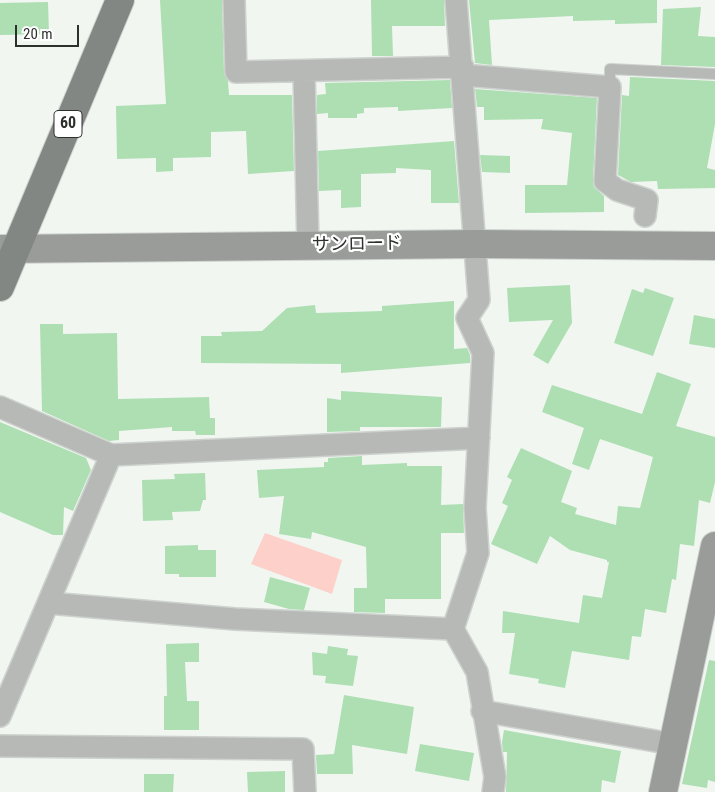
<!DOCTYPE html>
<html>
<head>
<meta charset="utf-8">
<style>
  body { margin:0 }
  #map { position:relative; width:715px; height:792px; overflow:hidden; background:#f1f6f1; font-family:"Roboto Condensed",sans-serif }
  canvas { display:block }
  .scale { position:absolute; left:15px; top:25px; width:64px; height:22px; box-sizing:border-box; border:2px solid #2e302e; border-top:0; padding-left:6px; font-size:15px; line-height:18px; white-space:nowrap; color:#2e302e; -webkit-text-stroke:4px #fff; paint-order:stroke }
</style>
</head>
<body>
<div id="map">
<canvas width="715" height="792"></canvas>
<div class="scale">20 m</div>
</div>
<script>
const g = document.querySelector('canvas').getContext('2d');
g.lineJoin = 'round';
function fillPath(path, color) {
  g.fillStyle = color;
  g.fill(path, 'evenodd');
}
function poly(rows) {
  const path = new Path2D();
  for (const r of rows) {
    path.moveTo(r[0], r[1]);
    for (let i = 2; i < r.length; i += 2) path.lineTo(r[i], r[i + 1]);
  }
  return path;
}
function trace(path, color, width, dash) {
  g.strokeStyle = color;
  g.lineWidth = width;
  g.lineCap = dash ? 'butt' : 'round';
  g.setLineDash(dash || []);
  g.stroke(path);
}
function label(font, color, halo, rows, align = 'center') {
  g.font = font + ' "Roboto Condensed","Noto Sans JP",sans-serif';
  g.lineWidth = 4.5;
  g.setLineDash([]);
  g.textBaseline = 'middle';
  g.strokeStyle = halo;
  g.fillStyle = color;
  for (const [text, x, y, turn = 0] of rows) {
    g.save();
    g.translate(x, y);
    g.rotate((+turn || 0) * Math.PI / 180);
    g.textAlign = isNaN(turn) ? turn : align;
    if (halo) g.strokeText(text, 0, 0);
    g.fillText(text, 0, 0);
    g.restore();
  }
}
fillPath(poly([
  [265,533,342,560,332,594,251,564]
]), '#fdd0ca');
fillPath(poly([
  [160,0,222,0,224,72,228,81,229,95,292,95,294,171,248,174,246,131,211,132,211,157,173,158,173,171,156,172,156,158,117,159,116,106,166,104],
  [371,0,444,0,445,26,392,26,393,56,372,56],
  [469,0,657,0,657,23,615,24,615,20,573,21,573,16,489,20,492,65,475,63],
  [48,2,49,34,0,35,0,3],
  [701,7,698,36,715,37,715,67,661,65,663,9],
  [630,77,715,81,715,124,707,168,715,170,715,188,658,189,657,181,631,182,618,175,622,95,629,96],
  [450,80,452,108,398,111,398,107,364,108,364,113,357,114,357,118,328,118,328,113,317,114,317,95,326,94,325,83],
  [475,89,597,98,593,180,594,187,604,196,604,212,525,213,525,185,567,185,572,133,541,129,543,119,484,120,484,107,477,107],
  [454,141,459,203,431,203,431,170,396,168,396,173,361,174,361,207,341,208,341,190,319,191,318,151],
  [480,155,510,156,510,173,482,172],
  [570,285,572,323,548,364,533,355,553,320,509,322,507,288],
  [645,288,674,298,653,356,614,343,632,289,643,293],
  [454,301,454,349,467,348,470,355,470,363,341,373,341,364,201,363,201,336,222,336,221,332,262,331,287,308,315,305,316,313,382,311,382,306],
  [694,315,715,319,715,348,689,344],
  [40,324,63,324,63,334,117,333,118,399,209,397,210,418,215,418,215,435,196,435,195,431,172,431,172,427,119,431,119,440,109,441,42,411],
  [657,372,691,384,676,426,715,437,715,482,710,503,699,500,694,546,680,544,676,580,672,579,666,613,645,609,641,637,632,636,629,660,572,651,565,688,538,683,539,679,509,674,515,633,502,633,503,611,579,623,583,595,602,598,609,562,607,562,607,560,570,550,550,536,537,564,491,544,508,506,502,503,512,480,507,477,521,448,572,471,561,502,577,508,575,514,616,525,618,506,640,508,653,457,600,439,589,470,572,464,584,428,542,412,552,385,642,414],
  [341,391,442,397,441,427,360,427,360,431,327,432,327,398,341,400],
  [0,422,86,458,91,470,73,511,64,507,63,535,53,535,0,512],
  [362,456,362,465,407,463,407,466,442,466,441,505,463,504,464,533,441,533,441,599,385,599,385,613,354,612,354,588,367,588,366,547,312,532,311,539,279,534,284,496,259,498,257,470,324,467,324,462,328,462,328,458],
  [205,473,206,500,203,500,200,511,172,512,173,520,143,521,142,480,175,479,174,474],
  [198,545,198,550,216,550,216,577,179,577,179,574,165,574,165,546],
  [270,577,310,588,304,610,289,609,264,602],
  [199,643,199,662,185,662,187,701,199,701,199,730,164,730,164,696,167,696,166,644],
  [328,646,348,649,347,655,358,656,353,686,325,683,326,676,313,675,312,652,327,654],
  [709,660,715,661,715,782,708,780,707,788,682,784],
  [344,695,414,707,407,754,352,745,353,774,317,774,316,755,334,754],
  [504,730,621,751,615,783,602,780,601,792,506,792,507,752,503,752,502,742],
  [420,744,474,753,469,781,415,771],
  [285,771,285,792,248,792,247,772],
  [144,774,174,774,173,792,144,792]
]), '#addfb3');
const lane = poly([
  [610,87,610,69,715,74]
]);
const street = poly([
  [234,0,236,72,463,67],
  [304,71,308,246],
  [463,75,610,87,605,181,617,190,647,200,645,216],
  [0,407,111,455],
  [48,603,235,619,453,629],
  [453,629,478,553,475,508,483,353,467,318,479,300,456,0],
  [453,629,477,672,495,777,493,792],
  [482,711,673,744],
  [0,716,111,455,479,438],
  [0,746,303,749,305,792]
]);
const secondary = poly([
  [0,249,476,244,715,246],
  [663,792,715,546]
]);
const primary = poly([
  [0,287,120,0]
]);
trace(lane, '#ced2ce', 12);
trace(street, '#ced2ce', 24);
trace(secondary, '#ced2ce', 30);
trace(primary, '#ced2ce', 30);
trace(lane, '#b7b9b7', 10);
trace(street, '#b7b9b7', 21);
trace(secondary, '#999c99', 28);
trace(primary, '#838784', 28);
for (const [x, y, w] of [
  [68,124,28]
]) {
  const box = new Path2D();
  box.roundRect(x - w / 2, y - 13.5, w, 27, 4);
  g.fillStyle = '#fff';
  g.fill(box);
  trace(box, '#2e302e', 1);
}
label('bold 16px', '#2e302e', null, [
  ["60",68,124]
]);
label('18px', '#2e302e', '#fff', [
  ["サンロード",357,245,-1]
]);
</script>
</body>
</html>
